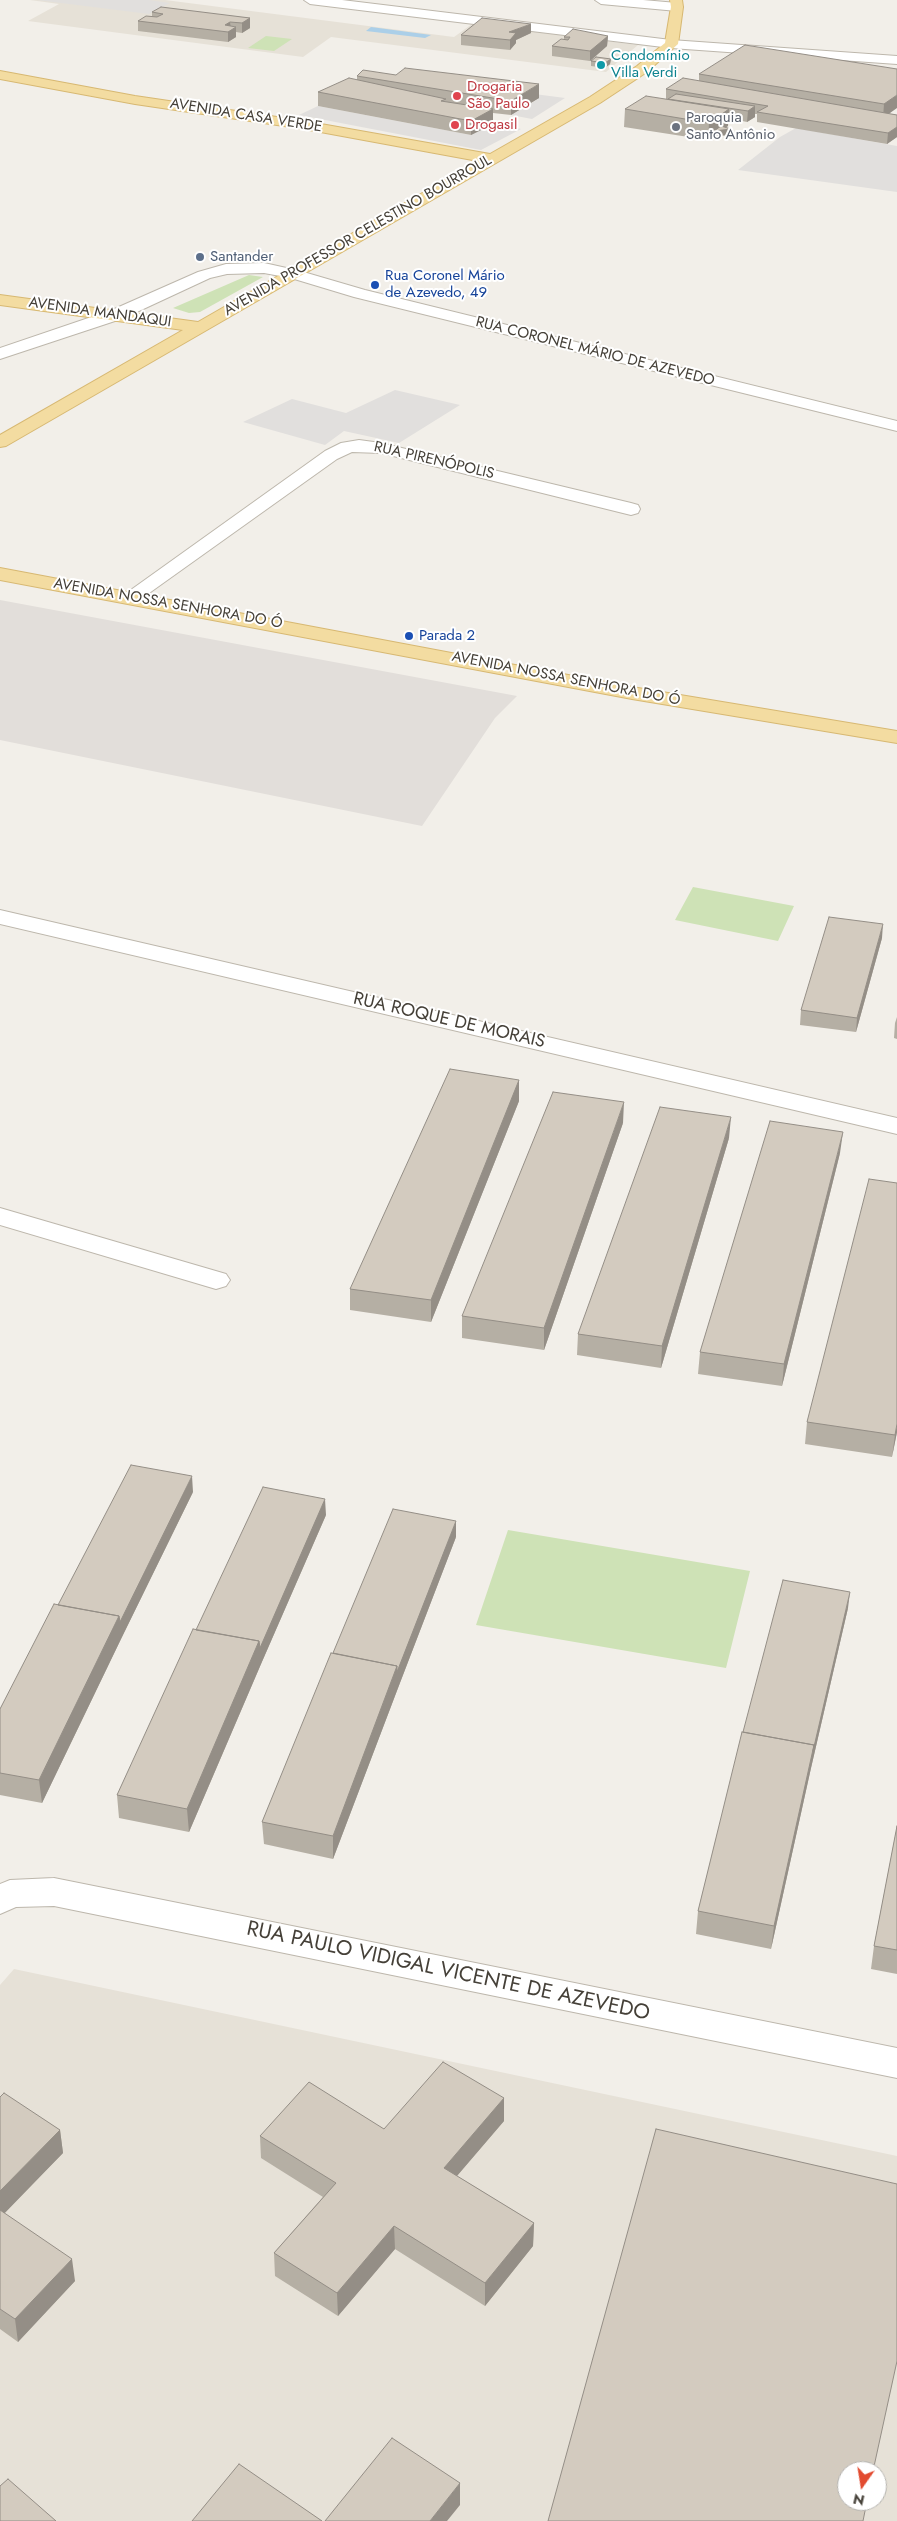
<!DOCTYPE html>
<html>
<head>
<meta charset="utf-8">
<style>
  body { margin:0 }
  #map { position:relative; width:897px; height:2521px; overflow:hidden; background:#f2efe9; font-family:Jost,sans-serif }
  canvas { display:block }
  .north { position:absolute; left:837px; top:2461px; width:50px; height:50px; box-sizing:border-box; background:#fff; border:1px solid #b5b3af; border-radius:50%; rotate:193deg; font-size:14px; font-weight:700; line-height:20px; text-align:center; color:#454038 }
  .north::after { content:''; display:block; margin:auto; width:18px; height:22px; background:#e24b30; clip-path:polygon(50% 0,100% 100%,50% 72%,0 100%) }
</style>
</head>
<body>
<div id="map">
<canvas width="897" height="2521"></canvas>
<div class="north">N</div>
</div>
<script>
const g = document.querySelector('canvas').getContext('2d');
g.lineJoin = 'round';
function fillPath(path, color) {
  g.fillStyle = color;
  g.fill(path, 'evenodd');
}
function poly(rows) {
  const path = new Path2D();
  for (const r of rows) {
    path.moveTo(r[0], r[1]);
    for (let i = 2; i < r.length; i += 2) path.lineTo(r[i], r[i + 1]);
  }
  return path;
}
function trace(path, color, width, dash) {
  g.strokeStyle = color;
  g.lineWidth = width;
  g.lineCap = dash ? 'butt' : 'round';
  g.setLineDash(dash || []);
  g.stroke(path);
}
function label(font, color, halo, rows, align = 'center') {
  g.font = font + ' Jost,sans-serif';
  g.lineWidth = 4;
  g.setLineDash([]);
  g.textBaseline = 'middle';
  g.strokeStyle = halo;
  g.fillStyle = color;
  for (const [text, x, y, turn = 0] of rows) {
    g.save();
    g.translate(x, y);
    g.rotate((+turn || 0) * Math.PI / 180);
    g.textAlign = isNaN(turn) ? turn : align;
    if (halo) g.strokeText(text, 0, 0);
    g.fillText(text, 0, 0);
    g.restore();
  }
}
fillPath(poly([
  [30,0,165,0,454,37,472,24,638,45,606,72,331,37,303,57,28,21,59,4],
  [14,1969,897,2156,897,2521,13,2521,0,2509,0,1985],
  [847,2471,877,2471,877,2501,847,2501]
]), '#e6e1d7');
fillPath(poly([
  [0,600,517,696,495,718,422,826,0,740]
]), '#e2deda');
fillPath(poly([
  [266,36,292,39,274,51,248,48],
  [249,275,263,277,200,312,189,313,173,308],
  [693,887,794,906,778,941,675,920],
  [508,1530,750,1571,726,1668,476,1625]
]), '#cee2b6');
fillPath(poly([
  [37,0,149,0,170,3,149,14],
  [381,74,565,98,532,119,511,115,538,99],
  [318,106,471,135,495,123,521,129,481,150,299,115],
  [796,128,897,146,897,192,738,170,780,137],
  [395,390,460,405,399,443,344,431,325,445,243,422,292,399,346,413]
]), '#e1dfdd');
fillPath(poly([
  [371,27,431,35,425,38,366,31]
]), '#abcfe8');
const minor = poly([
  [304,0,342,0,671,40,897,56,897,64,671,48,310,4,304,0],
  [595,0,643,0,677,3,683,7,677,11,601,4,595,0],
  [264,263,300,271,365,290,897,421,897,431,354,297,291,278,264,273,227,274,210,278,124,318,0,359,0,348,112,310,198,272,226,264,264,263],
  [359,440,381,443,631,503,638,505,640,509,638,513,631,515,381,453,352,452,337,459,138,601,124,601,121,597,325,451,341,443,359,440],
  [0,910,897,1118,897,1134,0,924,0,910],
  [0,1208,226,1274,230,1280,226,1286,216,1289,0,1225,0,1208],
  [54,1878,897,2048,897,2078,54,1906,16,1907,0,1914,0,1884,10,1880,54,1878]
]);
const major = poly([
  [670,0,682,0,683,7,678,44,647,72,600,103,6,446,0,447,0,435,183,330,0,305,0,295,198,322,478,161,304,129,135,104,0,79,0,71,135,96,304,121,490,154,590,97,637,66,665,43,671,7,670,0],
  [0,568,632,687,897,731,897,743,632,699,0,580,0,568]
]);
trace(minor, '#bdb7ac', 2);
trace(major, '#d7b872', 2);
fillPath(minor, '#fff');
fillPath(major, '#f3dca1');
fillPath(poly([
  [152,12,250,18,250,28,242,33,236,32,236,37,228,42,138,31,138,21,152,16],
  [531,33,516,40,516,43,510,50,461,45,461,35],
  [608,36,607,46,590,61,552,56,552,46,564,39,564,37],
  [611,59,610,64,605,68,591,66,591,61],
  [897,69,889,114,897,115,897,137,887,144,757,122,757,114,755,114,755,117,747,122,728,118,728,126,726,127,730,135,714,136,708,140,624,127,625,109,666,99,666,89,699,81,699,74],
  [357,76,539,98,511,115,493,113,493,124,471,135,318,106,318,92,357,80],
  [882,938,856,1032,800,1025,801,1010],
  [897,1017,897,1039,894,1038,895,1023],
  [519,1080,519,1101,431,1322,350,1310,350,1289],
  [623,1123,544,1350,462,1338,462,1316],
  [729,1138,661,1368,577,1355,578,1334],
  [840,1153,782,1386,698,1374,700,1352],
  [897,1183,897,1432,892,1457,805,1444,807,1422],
  [193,1492,121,1639,42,1803,0,1795,0,1709,58,1605],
  [326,1515,261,1664,189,1832,119,1818,117,1795,196,1630],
  [456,1537,398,1688,333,1859,264,1844,262,1822,333,1653],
  [848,1608,811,1768,771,1949,696,1934,698,1911,743,1732],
  [897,1826,897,1974,871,1969,874,1946],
  [0,2097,60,2130,63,2153,4,2213,75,2281,18,2342,0,2329],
  [504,2098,504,2121,457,2176,534,2223,533,2246,485,2306,395,2249,338,2316,275,2276,274,2253,323,2197,261,2158,260,2136,384,2129]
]), '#b5afa4');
fillPath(poly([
  [250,18,250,28,242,33,242,23],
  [230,22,231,30,236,27,236,37,228,42,228,32,225,25],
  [531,24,531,33,516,40,516,43,510,50,510,40,509,32],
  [608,36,607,46,590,61,590,51],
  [611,59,610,64,605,68,605,63],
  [539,84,539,98,511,115,511,101],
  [897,95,897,108,883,118,884,104],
  [755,106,755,117,747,122,748,111],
  [493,109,493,124,471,135,471,121],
  [729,109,728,126,722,130,731,129,730,135,714,136,708,140,709,123],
  [897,127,897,137,887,144,888,133],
  [883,924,882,938,856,1032,857,1018],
  [519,1080,519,1101,431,1322,431,1300],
  [624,1102,623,1123,544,1350,544,1328],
  [731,1117,729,1138,661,1368,662,1346],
  [843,1132,840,1153,782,1386,784,1364],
  [897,1424,897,1432,892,1457,895,1435],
  [192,1476,193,1492,121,1639,42,1803,39,1780,119,1616],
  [325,1499,326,1515,261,1664,189,1832,187,1809,259,1641],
  [456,1521,456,1537,398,1688,333,1859,333,1836,397,1666],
  [850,1592,848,1608,811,1768,771,1949,774,1926,814,1745],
  [504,2098,504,2121,444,2191,444,2168],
  [60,2130,63,2153,0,2218,0,2191],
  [534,2223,533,2246,485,2306,485,2283],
  [394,2226,395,2249,338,2316,337,2293],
  [72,2259,75,2281,18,2342,15,2319],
  [460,2483,460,2505,447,2521,430,2521]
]), '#948e86');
const building = poly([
  [161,7,250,18,242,23,230,22,225,25,236,27,228,32,138,21,146,16,157,17,163,14,152,12,161,7],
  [482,18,531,24,509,32,516,33,510,40,461,35,482,18],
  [573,29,608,36,590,51,552,46,561,39,568,40,570,37,564,37,573,29],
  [745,45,897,69,897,95,884,104,699,74,745,45],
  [596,57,611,59,605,63,591,61,596,57],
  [405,68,539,84,511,101,357,76,363,70,396,75,405,68],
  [349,78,446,99,441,101,493,109,471,121,318,92,349,78],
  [683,78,897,115,897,127,888,133,757,112,768,106,666,89,683,78],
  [676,94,755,106,748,111,668,99,676,94],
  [646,96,729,109,709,123,625,109,646,96],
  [721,126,731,129,714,131,721,126],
  [829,917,883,924,857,1018,801,1010,829,917],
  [450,1069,519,1080,431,1300,350,1289,450,1069],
  [553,1092,624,1102,544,1328,462,1316,553,1092],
  [660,1107,731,1117,662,1346,578,1334,660,1107],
  [770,1121,843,1132,784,1364,700,1352,770,1121],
  [869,1179,897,1183,897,1424,895,1435,807,1422,869,1179],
  [131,1465,192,1476,120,1622,119,1616,58,1605,131,1465],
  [263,1487,325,1499,260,1648,259,1641,196,1630,263,1487],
  [393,1509,456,1521,397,1672,397,1666,333,1653,393,1509],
  [783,1580,850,1592,813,1751,814,1745,743,1732,783,1580],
  [54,1604,119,1616,39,1780,0,1773,0,1709,54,1604],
  [193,1629,259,1641,187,1809,117,1795,193,1629],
  [331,1653,397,1666,333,1836,262,1822,331,1653],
  [742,1732,814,1745,774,1926,698,1911,742,1732],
  [897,1826,897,1950,874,1946,897,1826],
  [443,2062,504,2098,444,2168,534,2223,485,2283,394,2226,337,2293,274,2253,336,2183,260,2136,309,2082,384,2129,443,2062],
  [4,2093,60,2130,0,2191,0,2097,4,2093],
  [656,2129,897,2184,897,2361,873,2471,847,2471,847,2501,867,2501,863,2521,548,2521,656,2129],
  [0,2210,72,2259,15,2319,0,2309,0,2210],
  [392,2438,460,2483,430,2521,325,2521,392,2438],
  [239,2464,322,2521,192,2521,239,2464],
  [8,2479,56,2521,0,2521,0,2486,8,2479]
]);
fillPath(building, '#d3cbbf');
trace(building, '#948e86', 1);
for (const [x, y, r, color] of [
  [601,65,5,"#0f9aa8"],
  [457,96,5,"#e0444e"],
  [455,125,5,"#e0444e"],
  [676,127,5,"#6b7280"],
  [200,257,5,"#5c6f8a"],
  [375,285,5,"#1a4fb4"],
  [409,636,5,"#1a4fb4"]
]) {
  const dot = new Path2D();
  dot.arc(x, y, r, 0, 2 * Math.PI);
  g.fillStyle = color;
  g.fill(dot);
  trace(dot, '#fff', 2);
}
label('15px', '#0d838f', '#fff', [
  ["Condomínio",611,56],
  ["Villa Verdi",611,73]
], 'left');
label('15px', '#be3a42', '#fff', [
  ["Drogaria",467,87],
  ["São Paulo",467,104],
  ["Drogasil",465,125]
], 'left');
label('15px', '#454038', '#fff', [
  ["AVENIDA CASA VERDE",246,116,9],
  ["AVENIDA PROFESSOR CELESTINO BOURROUL",358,236,-30],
  ["AVENIDA MANDAQUI",100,313,8],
  ["RUA CORONEL MÁRIO DE AZEVEDO",595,352,14],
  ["RUA PIRENÓPOLIS",434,461,13],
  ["AVENIDA NOSSA SENHORA DO Ó",168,604,10],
  ["AVENIDA NOSSA SENHORA DO Ó",566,679,11]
]);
label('15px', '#5b616d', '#fff', [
  ["Paroquia",686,118],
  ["Santo Antônio",686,135]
], 'left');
label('15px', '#4e5e75', '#fff', [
  ["Santander",210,257]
], 'left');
label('15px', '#164399', '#fff', [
  ["Rua Coronel Mário",385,276],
  ["de Azevedo, 49",385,293],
  ["Parada 2",419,636]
], 'left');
label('18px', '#454038', '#fff', [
  ["RUA ROQUE DE MORAIS",449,1021,13]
]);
label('21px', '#454038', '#fff', [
  ["RUA PAULO VIDIGAL VICENTE DE AZEVEDO",448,1972,12]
]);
</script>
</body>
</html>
